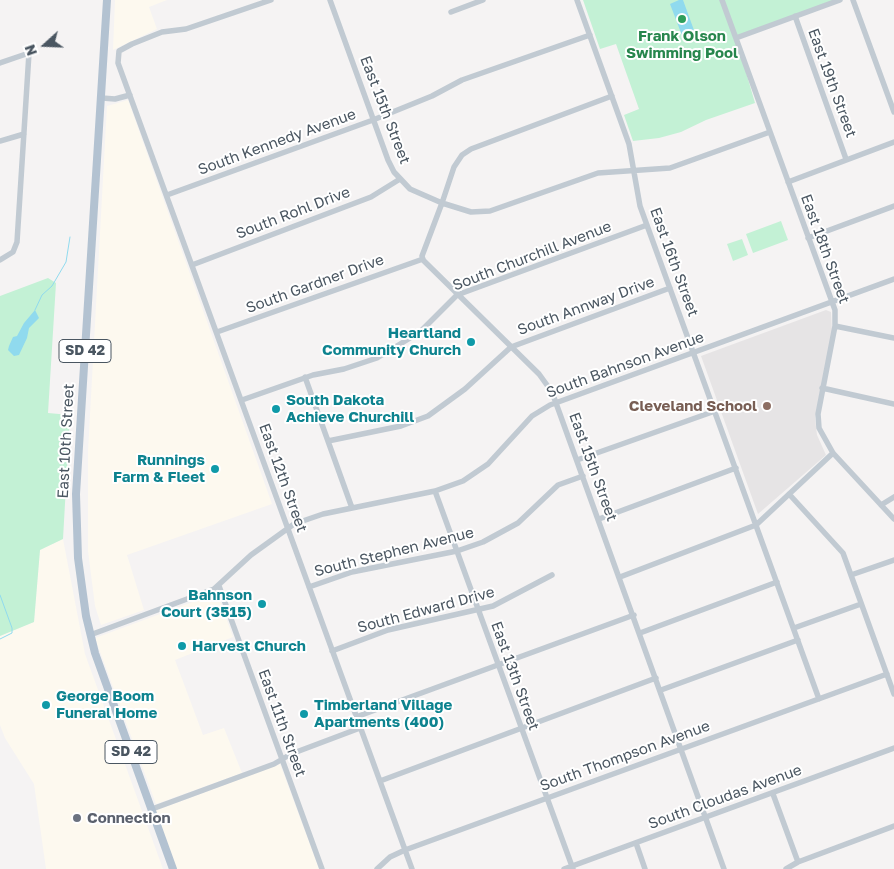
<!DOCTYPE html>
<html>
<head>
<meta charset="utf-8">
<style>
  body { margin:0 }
  #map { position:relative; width:894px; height:869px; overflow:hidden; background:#f5f3f3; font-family:"Golos Text",sans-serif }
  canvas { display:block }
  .north { position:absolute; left:20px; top:20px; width:50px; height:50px; -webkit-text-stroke:4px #fff; paint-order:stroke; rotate:250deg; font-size:14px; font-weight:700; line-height:20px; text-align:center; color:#4a5661 }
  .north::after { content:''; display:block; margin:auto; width:18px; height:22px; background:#4a5661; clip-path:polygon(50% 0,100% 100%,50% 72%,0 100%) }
</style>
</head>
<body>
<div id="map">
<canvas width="894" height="869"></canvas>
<div class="north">N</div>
</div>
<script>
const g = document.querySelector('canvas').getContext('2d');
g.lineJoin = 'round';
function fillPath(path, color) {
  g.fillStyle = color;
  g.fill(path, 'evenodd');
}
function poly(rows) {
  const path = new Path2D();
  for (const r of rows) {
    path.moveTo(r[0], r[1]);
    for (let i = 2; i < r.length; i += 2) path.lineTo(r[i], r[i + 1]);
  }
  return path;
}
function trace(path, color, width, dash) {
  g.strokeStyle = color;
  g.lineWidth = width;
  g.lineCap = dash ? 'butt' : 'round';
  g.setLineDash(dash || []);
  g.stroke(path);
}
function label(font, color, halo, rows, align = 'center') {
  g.font = font + ' "Golos Text",sans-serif';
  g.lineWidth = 4;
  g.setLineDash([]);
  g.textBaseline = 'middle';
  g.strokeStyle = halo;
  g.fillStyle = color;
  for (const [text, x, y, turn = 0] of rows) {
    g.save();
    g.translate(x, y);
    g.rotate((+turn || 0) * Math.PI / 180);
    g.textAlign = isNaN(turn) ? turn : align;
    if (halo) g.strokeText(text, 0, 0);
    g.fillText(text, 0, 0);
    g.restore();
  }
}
fillPath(poly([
  [115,0,167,0,149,7,157,29,113,50],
  [128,100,272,504,127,555,144,610,101,625,95,606,88,551,88,451,107,106],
  [63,539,85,654,163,869,46,869,34,784,5,738,0,725,0,636,34,622,40,550],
  [217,593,233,637,175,660,203,735,224,728,242,773,156,804,95,638],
  [280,764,319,869,176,869,155,811]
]), '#fdf9ef');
fillPath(poly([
  [826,310,831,312,832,331,815,418,817,435,826,455,758,514,701,356]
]), '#e6e4e5');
fillPath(poly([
  [583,0,841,0,736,38,755,103,706,120,681,132,659,138,633,141,624,115,639,109,616,44,600,49],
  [781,221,788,240,753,253,746,234],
  [742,239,748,255,733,261,727,244],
  [48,278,56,283,48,413,70,415,63,539,40,550,34,622,0,636,0,296]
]), '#c3f1d5');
fillPath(poly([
  [679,0,683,0,695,33,683,38,670,4],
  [35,310,39,318,29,328,27,338,19,355,14,356,8,350,9,346,13,337,17,336,24,323]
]), '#90daee');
trace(poly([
  [35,310,42,295,52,286,66,262,70,237],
  [0,595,12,628,12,633,0,639]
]), '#90daee', 1);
trace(poly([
  [271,0,186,29,162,32,132,44,119,51,118,63,412,869],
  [330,0,388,160,394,172,410,189,442,203,422,256,423,260,539,374,552,392,724,869],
  [577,0,629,144,640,206,819,699],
  [722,0,835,310,835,326,818,414,819,428,833,453,894,519],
  [853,0,894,112],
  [451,12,483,0],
  [795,16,846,159],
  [736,38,840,0],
  [0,63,29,53,17,242,13,252,0,260],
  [612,96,471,149,462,155,454,167,442,203,471,212,490,211,598,173,670,168,770,132],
  [102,98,115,99,130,95],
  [0,141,24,134],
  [788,182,894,142],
  [167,195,373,120,432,96,462,80,590,35],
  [808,238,894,206],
  [192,265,371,197,400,179],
  [835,326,894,338],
  [217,332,423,259],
  [305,377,352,508],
  [822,388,894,404],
  [242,400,313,375,344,369,377,358,420,332,457,295,647,225],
  [328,441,401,426,428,416,465,389,511,347,670,288],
  [577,460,715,411],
  [435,491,573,869],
  [789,494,843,553,894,694],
  [881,505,894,497],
  [599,519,736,468],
  [851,575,894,560],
  [620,577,756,525,833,453],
  [219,586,322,869],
  [309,587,352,572,457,551,483,542,518,523,558,485,583,476],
  [794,628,861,604],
  [640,633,777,582],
  [90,635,214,589,251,555,294,524,323,514,435,491,463,481,488,464,532,416,550,405,894,279],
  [332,651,388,630,493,606,552,575],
  [661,690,798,640],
  [356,717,634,615],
  [380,781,656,678],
  [773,794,798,862],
  [152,809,274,764,291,754,360,728],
  [636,843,645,869],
  [377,869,390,857,405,850,887,674],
  [564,869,894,748],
  [786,869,798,862,894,826]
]), '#c1cad2', 5.5);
trace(poly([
  [107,0,76,494,78,558,86,616,95,653,173,869]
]), '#b3c2d1', 8);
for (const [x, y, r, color] of [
  [682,19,5,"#2e9e5b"],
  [471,342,5,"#0f9aa8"],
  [767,406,5,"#8d6e63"],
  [276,409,5,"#0f9aa8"],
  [215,469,5,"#0f9aa8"],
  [262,604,5,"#0f9aa8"],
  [182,646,5,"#0f9aa8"],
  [46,705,5,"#0f9aa8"],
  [304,714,5,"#0f9aa8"],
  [77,818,5,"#6b7280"]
]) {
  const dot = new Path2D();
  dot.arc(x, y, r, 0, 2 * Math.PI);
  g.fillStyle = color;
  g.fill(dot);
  trace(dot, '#fff', 2);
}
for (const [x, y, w] of [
  [85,351,52],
  [131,752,52]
]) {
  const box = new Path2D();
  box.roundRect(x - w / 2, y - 11.5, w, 23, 4);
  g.fillStyle = '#fff';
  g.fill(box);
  trace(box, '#4a5661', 1);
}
label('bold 14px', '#4a5661', null, [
  ["SD 42",85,351],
  ["SD 42",131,752]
]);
label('bold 15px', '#27864d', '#fff', [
  ["Frank Olson",682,36],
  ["Swimming Pool",682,53]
]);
label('15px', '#4a5661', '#fff', [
  ["East 19th Street",832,83,70],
  ["East 15th Street",385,110,69],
  ["South Kennedy Avenue",277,142,-20],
  ["South Rohl Drive",293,213,-21],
  ["East 18th Street",825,249,70],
  ["South Churchill Avenue",532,256,-21],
  ["East 16th Street",674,262,70],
  ["South Gardner Drive",315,284,-20],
  ["South Annway Drive",586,306,-20],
  ["South Bahnson Avenue",625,365,-20],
  ["East 10th Street",66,441,-87],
  ["East 15th Street",593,467,70],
  ["East 12th Street",283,478,70],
  ["South Stephen Avenue",394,552,-14],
  ["South Edward Drive",426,610,-15],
  ["East 13th Street",515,676,70],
  ["East 11th Street",282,723,70],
  ["South Thompson Avenue",625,756,-20],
  ["South Cloudas Avenue",725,797,-20]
]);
label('bold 15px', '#0d838f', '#fff', [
  ["Heartland",461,333,"right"],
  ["Community Church",461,350,"right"],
  ["South Dakota",286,400],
  ["Achieve Churchill",286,417],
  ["Runnings",205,460,"right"],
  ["Farm & Fleet",205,477,"right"],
  ["Bahnson",252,595,"right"],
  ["Court (3515)",252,612,"right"],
  ["Harvest Church",192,646],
  ["George Boom",56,696],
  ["Funeral Home",56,713],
  ["Timberland Village",314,705],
  ["Apartments (400)",314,722]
], 'left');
label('bold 15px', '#785e54', '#fff', [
  ["Cleveland School",757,406]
], 'right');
label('bold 15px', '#5b616d', '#fff', [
  ["Connection",87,818]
], 'left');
</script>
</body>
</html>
